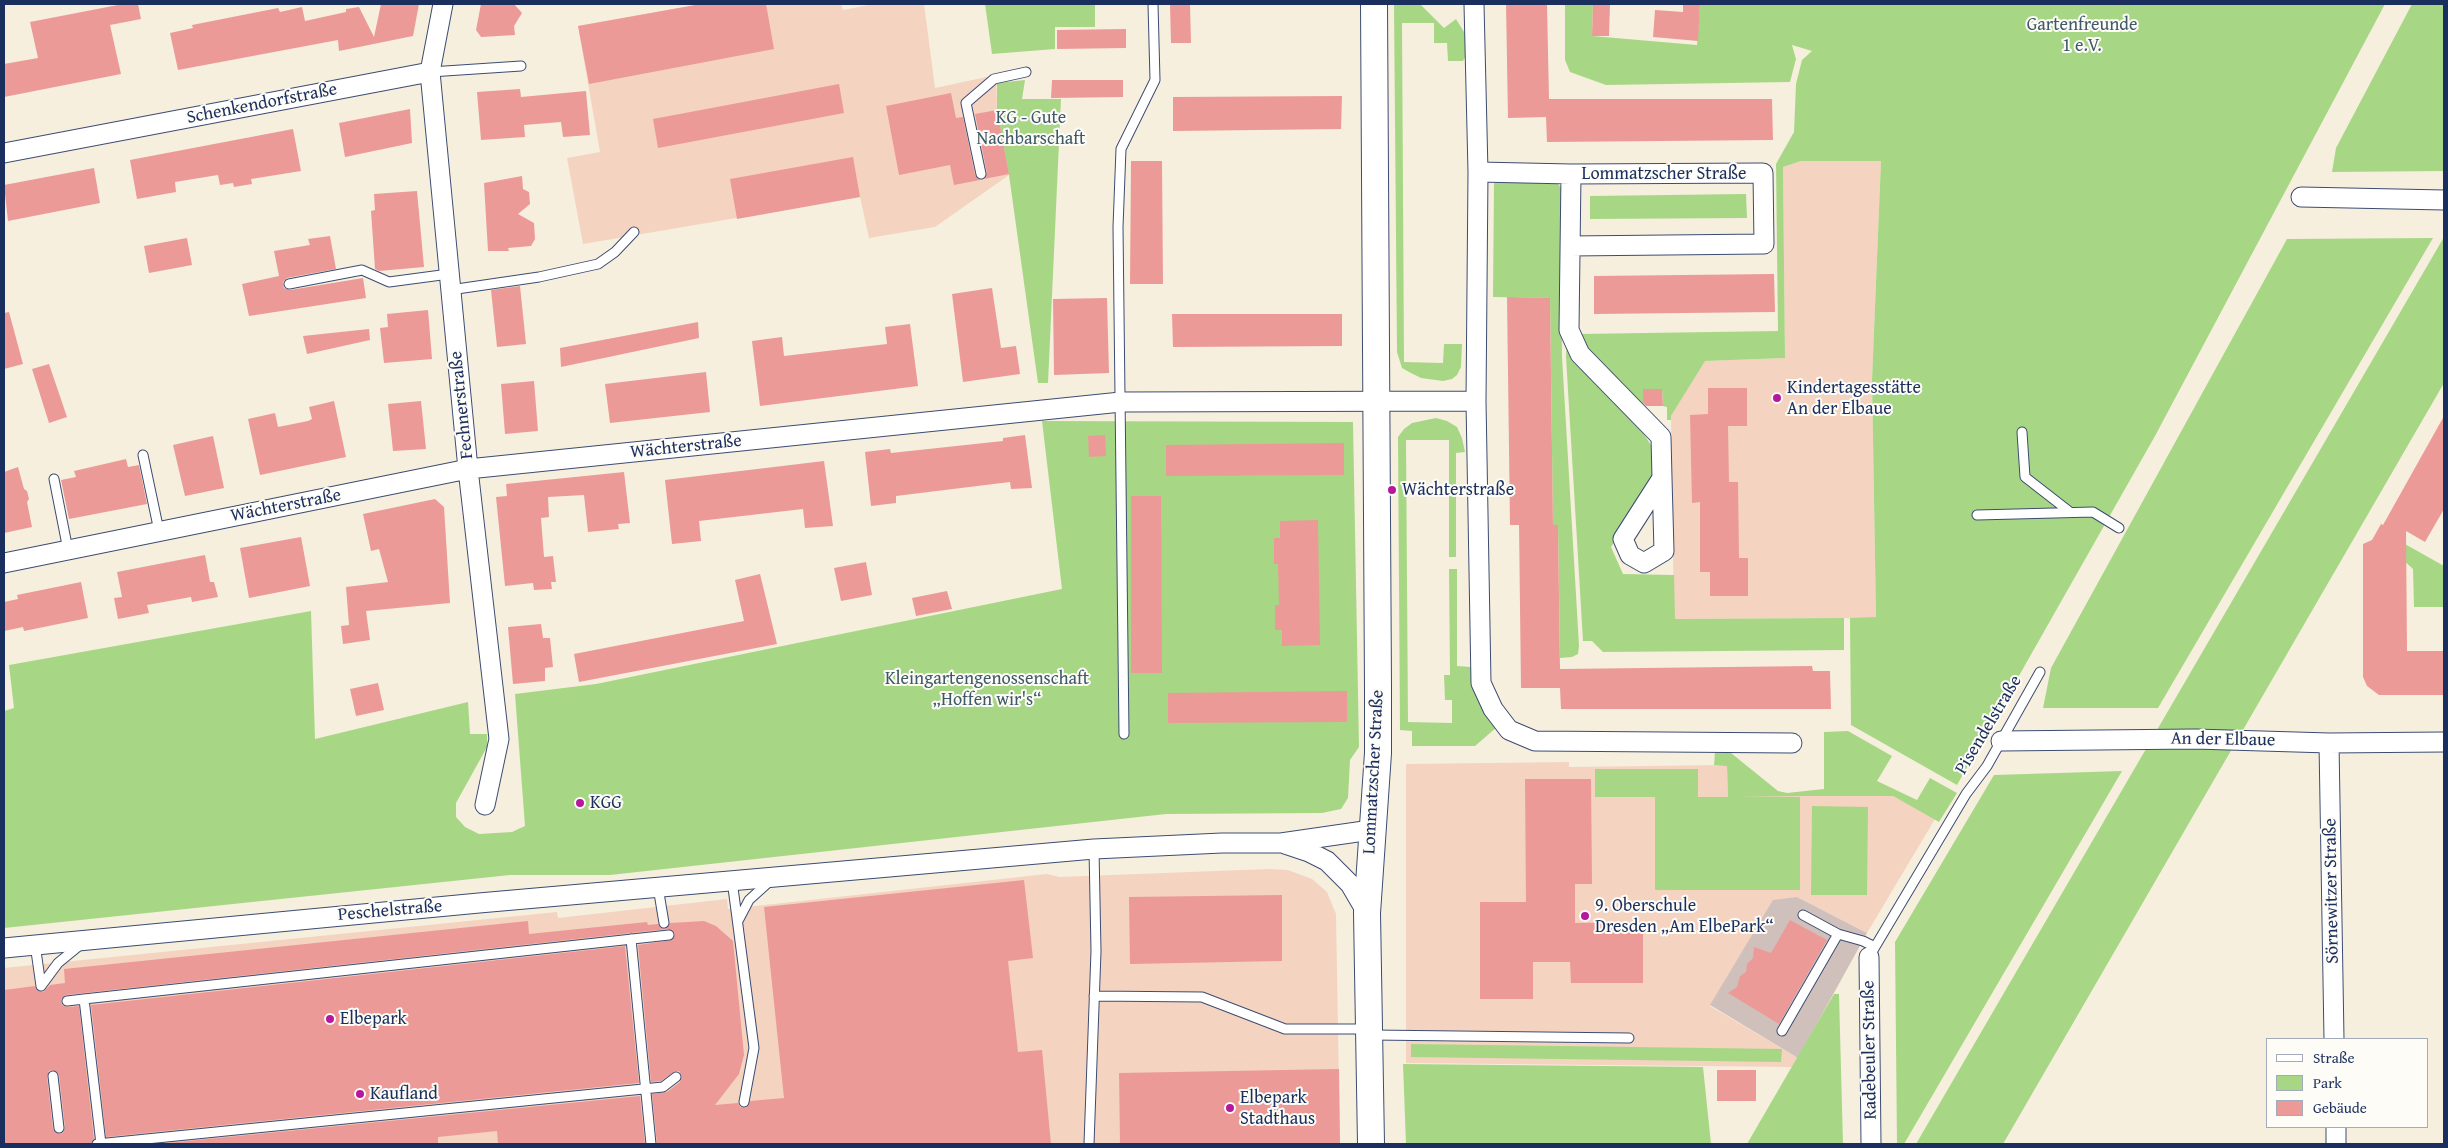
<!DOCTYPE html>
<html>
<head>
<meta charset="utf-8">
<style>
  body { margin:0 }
  #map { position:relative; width:2448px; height:1148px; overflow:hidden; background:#f6efde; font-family:"Gentium Book Plus",serif }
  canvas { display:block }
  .frame { position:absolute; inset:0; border:5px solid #1b2f5e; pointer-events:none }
  .legend { position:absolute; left:2266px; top:1038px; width:162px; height:90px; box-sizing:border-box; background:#fdfcf7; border:1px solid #a3aaba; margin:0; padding:6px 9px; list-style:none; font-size:15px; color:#1b2f5e }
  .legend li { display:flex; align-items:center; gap:10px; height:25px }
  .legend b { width:25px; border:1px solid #a3aaba }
</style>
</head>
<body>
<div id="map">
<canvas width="2448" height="1148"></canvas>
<div class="frame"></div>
<ul class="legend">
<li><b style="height:6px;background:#fff"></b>Straße</li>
<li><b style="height:14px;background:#a7d785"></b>Park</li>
<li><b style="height:14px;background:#ec9a97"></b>Gebäude</li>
</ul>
</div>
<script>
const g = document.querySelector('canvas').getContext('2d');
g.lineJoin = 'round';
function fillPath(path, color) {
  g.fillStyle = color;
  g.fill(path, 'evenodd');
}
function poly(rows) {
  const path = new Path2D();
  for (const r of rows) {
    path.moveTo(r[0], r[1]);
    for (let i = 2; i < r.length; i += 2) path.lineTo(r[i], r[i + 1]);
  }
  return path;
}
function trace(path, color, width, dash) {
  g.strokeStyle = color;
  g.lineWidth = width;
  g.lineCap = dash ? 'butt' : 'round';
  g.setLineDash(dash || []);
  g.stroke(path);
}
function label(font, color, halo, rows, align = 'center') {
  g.font = font + ' "Gentium Book Plus",serif';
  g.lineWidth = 4;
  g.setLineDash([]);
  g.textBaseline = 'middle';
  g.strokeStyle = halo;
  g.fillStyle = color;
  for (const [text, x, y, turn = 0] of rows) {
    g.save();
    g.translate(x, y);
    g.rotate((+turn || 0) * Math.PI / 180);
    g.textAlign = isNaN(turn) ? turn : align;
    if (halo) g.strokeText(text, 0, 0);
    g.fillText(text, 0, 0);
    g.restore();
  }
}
fillPath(poly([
  [701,4,841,4,843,10,874,4,924,4,935,88,996,75,997,110,1009,175,935,227,869,238,860,197,583,244,567,158,600,152,578,26],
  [1801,161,1881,161,1872,380,1876,618,1674,619,1671,416,1704,361,1785,358,1783,167],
  [1569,762,1569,767,1727,765,1728,796,1893,796,1935,819,1867,933,1797,897,1710,1006,1798,1058,1792,1067,1406,1063,1406,764],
  [1269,869,1288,870,1312,879,1327,892,1336,914,1340,1144,4,1144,4,968,557,912,558,918,727,899,728,909,1047,874,1059,877]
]), '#f4d3c0');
fillPath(poly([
  [1797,897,1867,933,1798,1058,1710,1005,1773,900]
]), '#d0c0bc');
fillPath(poly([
  [985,4,1095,4,1095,27,1055,27,1055,49,992,54],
  [1394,4,1420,4,1444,28,1456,19,1466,35,1468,52,1463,61,1448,61,1447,43,1434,43,1434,23,1402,23,1404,362,1443,363,1444,344,1462,344,1461,367,1457,375,1452,379,1443,381,1421,378,1409,372,1402,368,1397,352],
  [1565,4,1593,4,1592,36,1697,45,1700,4,2385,4,2155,436,1957,785,1851,725,1850,618,1876,617,1872,380,1881,161,1801,161,1783,167,1785,358,1705,361,1671,416,1671,420,1667,420,1667,407,1663,406,1662,389,1644,389,1643,406,1588,351,1580,334,1778,331,1776,164,1794,132,1796,84,1802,60,1812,51,1792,45,1796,59,1790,82,1606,85,1570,72,1565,60],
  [2412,4,2444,4,2444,171,2332,172,2336,148],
  [1025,80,1022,99,1061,99,1048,383,1038,383,1009,175,997,110,997,83],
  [1556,182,1564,191,1561,257,1562,356,1579,646,1578,654,1572,657,1560,658,1558,525,1553,525,1550,298,1493,297,1494,183],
  [1746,194,1747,218,1590,219,1590,196],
  [2444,237,2444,383,2003,1144,1916,1144],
  [2433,238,2158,708,2043,708,2051,668,2287,239],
  [1567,336,1582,369,1643,433,1651,445,1657,466,1652,484,1611,547,1623,574,1674,575,1675,619,1844,618,1844,650,1603,652,1592,641,1583,641,1566,357],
  [1436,418,1447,421,1457,427,1462,438,1465,452,1456,453,1456,557,1449,557,1449,440,1406,440,1408,722,1452,723,1452,700,1445,700,1444,675,1450,675,1449,569,1457,569,1457,666,1471,667,1481,705,1497,727,1475,746,1412,746,1412,731,1400,730,1398,437,1404,429,1412,423],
  [1042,421,1353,422,1359,747,1350,760,1348,798,1341,809,1322,813,1166,814,610,875,510,875,4,928,4,711,14,708,9,665,311,611,315,739,468,702,470,734,487,734,487,747,456,803,456,817,465,827,479,834,512,832,525,826,515,694,596,684,1062,589],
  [2405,544,2444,566,2444,607,2414,607,2413,569,2399,556],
  [1848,731,1892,756,1877,781,1917,800,1930,778,1957,793,1939,822,1893,796,1736,796,1800,797,1800,890,1655,890,1655,797,1595,797,1595,769,1698,769,1698,797,1728,797,1727,766,1714,765,1715,752,1731,753,1778,791,1787,793,1824,789,1824,732],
  [2122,771,1904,1144,1897,1144,1895,942,1994,775],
  [1812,806,1868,807,1867,895,1811,895],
  [1834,994,1839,994,1843,1144,1747,1144],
  [1411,1044,1782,1049,1781,1062,1411,1057],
  [1403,1064,1703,1067,1711,1144,1406,1144]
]), '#a7d785');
fillPath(poly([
  [123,4,138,4,141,19,110,25,121,74,4,97,4,64,38,58,30,22],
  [381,4,419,4,413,36,339,51,338,40,178,70,170,33,193,28,192,25,278,8,280,12,302,7,305,21,346,12,346,9,359,7,374,37],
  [481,4,514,4,522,13,514,26,515,35,481,37,476,30],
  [701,4,766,4,774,49,589,84,578,26],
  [1170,4,1190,4,1191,43,1171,43],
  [1506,4,1547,4,1549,99,1772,99,1773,140,1547,142,1546,117,1508,118],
  [1593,4,1610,4,1609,36,1592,36],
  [1683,4,1700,4,1698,41,1653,37,1655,10,1683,12],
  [1126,29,1126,48,1057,49,1057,30],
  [1052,80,1123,80,1123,97,1051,98],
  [839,84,844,113,658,148,653,119],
  [520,89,521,97,586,91,590,135,563,137,561,122,524,125,525,137,481,140,477,92],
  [951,93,956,118,963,117,975,175,980,180,954,185,950,165,899,175,886,106],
  [1342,96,1341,129,1173,131,1173,97],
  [410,109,412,143,345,157,339,123],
  [997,110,1009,174,984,179,987,173,975,114],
  [293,129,301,171,251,179,252,184,234,187,233,183,220,185,218,175,175,182,176,192,137,199,130,160],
  [853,157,860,197,737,219,730,179],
  [1131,161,1162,161,1163,284,1130,284],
  [94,168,100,203,8,221,4,185],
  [522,176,523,189,529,192,530,204,518,214,534,223,535,239,531,246,508,248,509,251,488,251,484,183],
  [417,191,424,267,379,271,375,269,371,211,375,210,374,194],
  [330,236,336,269,287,278,283,282,284,288,290,290,363,278,366,298,249,316,242,284,279,276,274,251,310,245,308,239],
  [187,238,192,265,149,273,144,246],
  [1774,274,1775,312,1594,314,1594,276],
  [520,286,526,344,497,347,491,290],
  [992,288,1001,348,1016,346,1020,374,963,382,952,294],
  [1507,297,1550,298,1553,525,1558,525,1560,669,1812,666,1813,671,1830,671,1831,709,1561,709,1560,688,1521,688,1519,525,1510,525],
  [1107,298,1109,373,1054,375,1053,299],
  [428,310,432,359,384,363,380,328,388,327,387,314],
  [9,312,23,364,4,369,4,313],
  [1172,314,1342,314,1342,346,1173,347],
  [698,322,699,338,561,367,560,348],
  [910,324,918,386,760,406,752,341,782,337,784,356,887,344,885,327],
  [369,329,370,340,307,354,303,336],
  [49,364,67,417,49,423,32,369],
  [706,372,710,412,610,423,605,384],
  [534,381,538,431,505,434,501,384],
  [1708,388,1747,388,1747,426,1728,426,1729,482,1738,482,1739,558,1748,558,1748,596,1710,596,1710,572,1700,572,1700,502,1692,503,1690,415,1708,414],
  [1643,389,1662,389,1663,406,1646,406,1643,403],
  [334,401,346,457,260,475,248,419,275,413,278,427,308,421,312,419,309,407],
  [421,401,426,449,393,451,388,404],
  [2444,416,2444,509,2425,542,2406,531,2407,651,2444,651,2444,695,2379,695,2367,686,2363,677,2363,544,2372,540,2381,524,2383,525],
  [1025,435,1032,488,1011,489,1010,482,896,496,896,503,871,506,865,452,890,449,891,453,1003,441,1003,438],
  [1105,435,1106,456,1089,457,1088,436],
  [213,436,224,488,185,496,173,445],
  [1344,443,1344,475,1166,476,1166,445],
  [126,459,128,467,139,465,147,504,69,519,61,480,76,477,74,471],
  [824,461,833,526,805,528,803,509,699,521,701,541,672,544,665,480],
  [18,467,24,489,27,491,29,499,27,502,32,527,4,533,4,472],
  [624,472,630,523,618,524,619,529,588,532,584,495,548,497,549,517,541,518,544,557,553,556,556,582,551,582,552,589,534,590,533,583,505,586,496,497,507,496,506,484],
  [1131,496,1161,496,1162,673,1131,673],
  [435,499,444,507,450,603,366,611,370,640,343,644,341,626,349,625,346,587,388,582,379,549,371,551,363,514],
  [1318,520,1320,645,1282,646,1282,630,1275,630,1275,605,1279,605,1278,564,1274,564,1274,538,1280,538,1280,521],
  [301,537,310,586,249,598,240,548],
  [205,555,210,582,214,582,218,597,192,602,191,597,147,605,149,613,118,619,114,598,122,597,117,572],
  [866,562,872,595,841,601,834,568],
  [760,574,777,644,579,682,574,654,744,621,735,580],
  [81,582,88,618,24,631,23,627,4,631,4,602,18,599,17,595],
  [947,591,952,609,916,616,912,598],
  [541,624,543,638,550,638,553,667,545,668,545,681,513,684,508,627],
  [378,683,384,710,356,716,350,689],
  [1347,691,1347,722,1168,723,1168,693],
  [1525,779,1591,779,1592,884,1575,884,1575,923,1643,922,1643,983,1571,983,1570,962,1533,962,1533,999,1480,999,1480,902,1526,902],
  [1024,880,1033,958,1008,961,1018,1052,1042,1050,1051,1144,657,1144,652,1094,667,1092,680,1082,682,1077,679,1071,675,1071,661,1081,651,1082,638,945,672,940,675,934,668,929,66,995,61,999,62,1005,67,1007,79,1006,94,1139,91,1144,4,1144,4,990,35,986,38,991,43,992,50,985,65,983,64,969,528,921,529,934,647,922,648,925,658,924,665,929,670,923,704,921,716,926,733,941,744,1055,739,1074,715,1105,738,1103,740,1107,746,1108,750,1101,784,1098,764,907],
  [53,1070,59,1075,65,1127,63,1133,59,1134,53,1129,47,1077,49,1071],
  [1282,895,1282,961,1130,964,1129,897],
  [1790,920,1827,940,1779,1024,1728,993,1737,987,1740,976,1746,972,1747,964,1753,958,1754,947,1771,953],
  [625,946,639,1083,106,1137,91,1005],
  [1339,1069,1340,1144,1120,1144,1119,1073],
  [1717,1070,1756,1070,1756,1101,1717,1101],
  [640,1096,645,1144,498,1144,497,1131,438,1137,438,1144,157,1144]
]), '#ec9a97');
const service = poly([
  [430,72,521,66],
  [981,174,966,103,994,79,1026,72],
  [289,284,362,270,389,282,449,274],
  [450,290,539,277,598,264,615,252,634,232],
  [2022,432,2025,477,2070,512],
  [143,455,159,531],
  [54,479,68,550],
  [1977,515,2093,512,2119,528],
  [1124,734,1118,227,1121,149,1155,80,1153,4],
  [732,880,754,1048,744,1102],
  [658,887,664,923],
  [1803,915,1838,934,1863,941,1875,947],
  [738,921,749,900,770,881],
  [631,939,651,1144],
  [35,944,41,986],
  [1869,957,1966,794,1987,766,2040,672],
  [41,986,58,963,80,945],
  [1094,996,1202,997,1285,1029,1366,1029],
  [67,1001,84,999],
  [1782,1031,1838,934],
  [1372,1035,1629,1038],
  [53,1076,59,1128],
  [97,1144,663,1087,676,1077],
  [101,1144,84,999,669,935],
  [1089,1144,1096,951,1094,849]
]);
const minor = poly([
  [443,4,430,72,468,469,499,739,485,805],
  [1474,4,1478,172,1476,401,1481,683,1493,709,1509,730,1535,741,1792,743],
  [4,153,430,72],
  [1478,172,1571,174,1569,330,1580,354,1661,437,1662,478,1623,539,1630,555,1644,563,1664,551,1662,478],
  [2301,197,2444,200],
  [1570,246,1764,244,1763,173,1571,174],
  [4,563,468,469,1121,402,1476,401],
  [2001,741,2195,739,2329,743,2444,742],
  [2329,743,2334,1039],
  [1285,844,1309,852,1327,861,1350,884,1367,913],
  [4,948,479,903,1094,849,1222,843,1281,843,1371,830],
  [1869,957,1871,1144],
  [2336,1127,2336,1144]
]);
const secondary = poly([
  [1371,1144,1367,913,1378,753,1378,687,1374,4]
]);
trace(service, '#3c4c71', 11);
trace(minor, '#3c4c71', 21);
trace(secondary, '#3c4c71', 28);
trace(service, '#fff', 9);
trace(minor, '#fff', 19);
trace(secondary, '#fff', 26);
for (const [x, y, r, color] of [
  [1777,398,5,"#b5179e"],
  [1392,490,5,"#b5179e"],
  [580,803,5,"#b5179e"],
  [1585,916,5,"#b5179e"],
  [330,1019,5,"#b5179e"],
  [360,1094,5,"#b5179e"],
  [1230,1108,5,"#b5179e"]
]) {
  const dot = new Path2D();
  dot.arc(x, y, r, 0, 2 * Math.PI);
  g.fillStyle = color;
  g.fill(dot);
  trace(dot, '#fdfcf7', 2);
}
label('18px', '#3e5968', '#fdfcf7', [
  ["Gartenfreunde",2082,25],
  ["1 e.V.",2082,46],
  ["KG - Gute",1031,118],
  ["Nachbarschaft",1031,139],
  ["Kleingartengenossenschaft",987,679],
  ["„Hoffen wir's“",987,700]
]);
label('18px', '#1b2f5e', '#fdfcf7', [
  ["Schenkendorfstraße",262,104,-11],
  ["Lommatzscher Straße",1664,174],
  ["Fechnerstraße",462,405,-96],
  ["Wächterstraße",686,447,-6],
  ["Wächterstraße",286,506,-11],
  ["Pisendelstraße",1989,725,-59],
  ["An der Elbaue",2223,740,1],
  ["Lommatzscher Straße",1374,772,-87],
  ["Sörnewitzer Straße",2332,891,-91],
  ["Peschelstraße",390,911,-5],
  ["Radebeuler Straße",1870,1050,-91]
]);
label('18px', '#1b2f5e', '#fdfcf7', [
  ["Kindertagesstätte",1787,388],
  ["An der Elbaue",1787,409],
  ["Wächterstraße",1402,490],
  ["KGG",590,803],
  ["9. Oberschule",1595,906],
  ["Dresden „Am ElbePark“",1595,927],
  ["Elbepark",340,1019],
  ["Kaufland",370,1094],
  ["Elbepark",1240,1098],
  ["Stadthaus",1240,1119]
], 'left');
</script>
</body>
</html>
